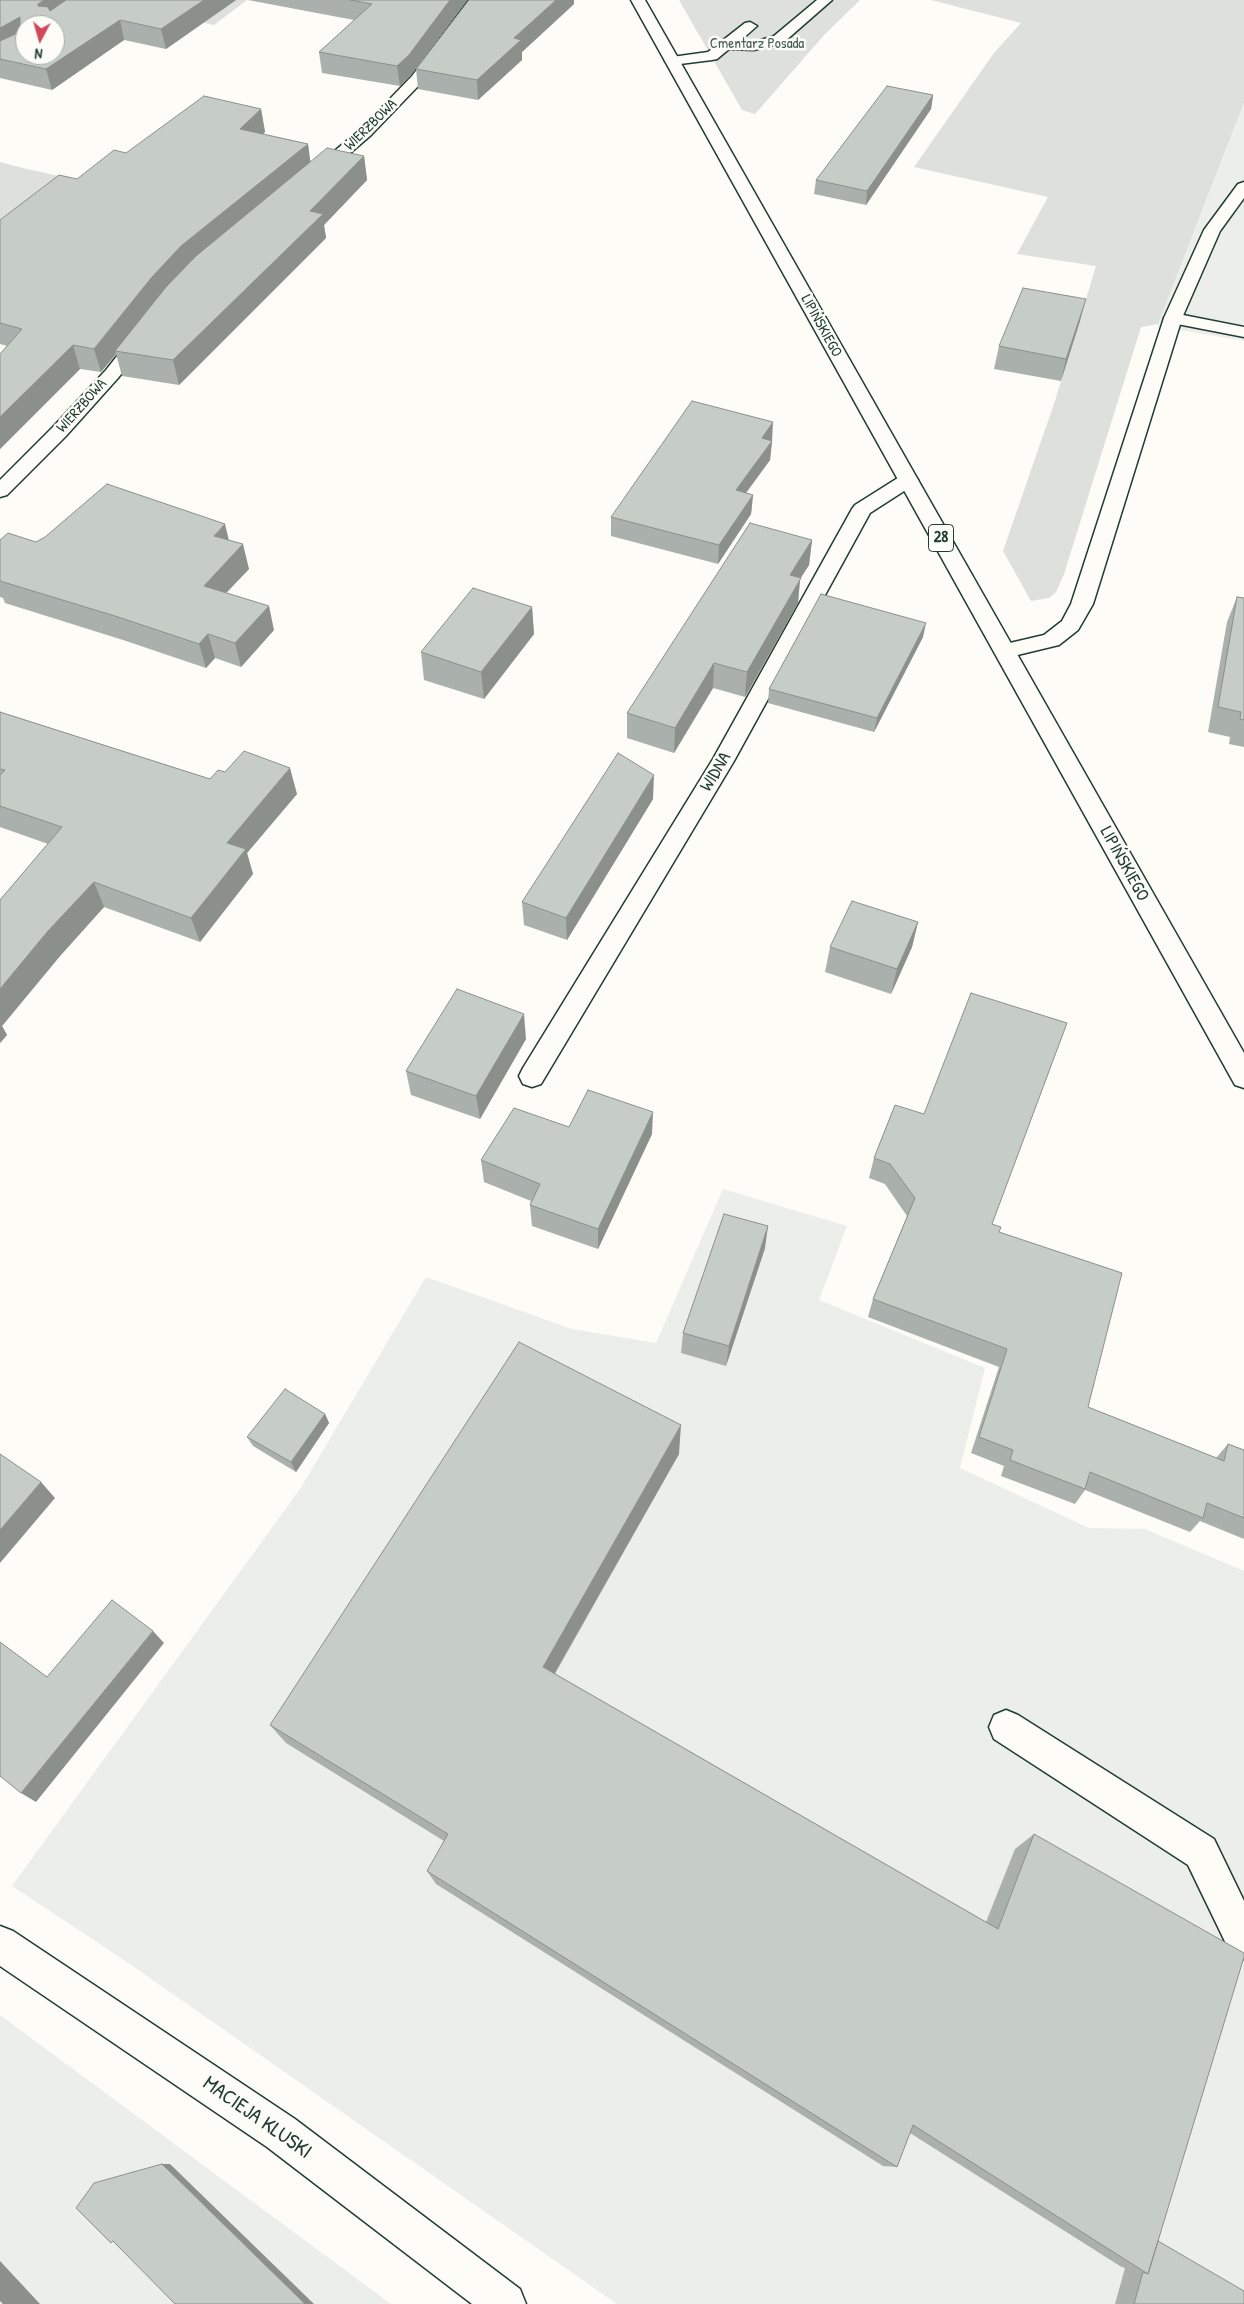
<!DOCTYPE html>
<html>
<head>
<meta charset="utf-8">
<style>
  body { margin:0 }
  #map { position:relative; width:1244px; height:2304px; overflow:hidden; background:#fdfcf7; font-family:"Patrick Hand",sans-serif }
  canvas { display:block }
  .north { position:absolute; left:15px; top:15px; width:50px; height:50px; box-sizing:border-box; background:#fdfcf7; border:1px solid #a4b0a9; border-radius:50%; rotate:186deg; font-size:14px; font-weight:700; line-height:20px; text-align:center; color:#1f3d34 }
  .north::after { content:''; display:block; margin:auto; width:18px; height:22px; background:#d1495b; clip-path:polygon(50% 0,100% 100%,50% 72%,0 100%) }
</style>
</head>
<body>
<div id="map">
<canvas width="1244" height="2304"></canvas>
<div class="north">N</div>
</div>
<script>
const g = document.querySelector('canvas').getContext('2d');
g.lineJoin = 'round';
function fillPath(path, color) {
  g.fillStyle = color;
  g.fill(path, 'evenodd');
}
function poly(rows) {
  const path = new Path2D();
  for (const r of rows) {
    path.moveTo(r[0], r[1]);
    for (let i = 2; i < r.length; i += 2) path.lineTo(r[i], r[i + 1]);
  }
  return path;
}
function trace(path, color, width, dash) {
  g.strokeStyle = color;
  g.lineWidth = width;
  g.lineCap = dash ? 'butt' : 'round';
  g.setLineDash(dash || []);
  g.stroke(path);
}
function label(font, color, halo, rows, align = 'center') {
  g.font = font + ' "Patrick Hand",sans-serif';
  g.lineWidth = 5;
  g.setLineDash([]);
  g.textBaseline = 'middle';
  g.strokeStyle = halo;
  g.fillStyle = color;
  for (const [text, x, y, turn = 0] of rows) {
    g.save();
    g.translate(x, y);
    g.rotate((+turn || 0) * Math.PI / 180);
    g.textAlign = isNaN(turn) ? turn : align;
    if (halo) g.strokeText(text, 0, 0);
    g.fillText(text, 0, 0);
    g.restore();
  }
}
fillPath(poly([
  [1244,103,1244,341,1157,326,1214,181],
  [723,1189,847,1226,819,1300,985,1368,960,1468,1089,1528,1145,1529,1244,1571,1244,2304,617,2304,124,1960,12,1886,300,1489,426,1277,572,1329,656,1343],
  [0,2015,391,2304,0,2304]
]), '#eceee9');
fillPath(poly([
  [110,0,247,0,214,25,108,1],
  [679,0,860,0,825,34,755,114,742,110],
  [931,0,1244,0,1244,103,1158,324,1141,327,1064,574,1056,592,1049,598,1031,601,1003,551,1055,401,1096,266,1017,254,1048,197,914,167,994,53,1021,23],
  [0,162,23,168,85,182,0,222]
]), '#dde0db');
const lane = poly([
  [817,0,832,0,784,42,754,50,729,49,717,59,712,60,672,65,665,61,672,57,708,52,745,23,750,22,757,26,740,41,754,42,774,36,817,0],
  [1173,313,1244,327,1244,337,1167,322,1164,318,1167,314,1173,313],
  [908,474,915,476,918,480,915,484,870,513,734,761,541,1084,532,1087,523,1084,519,1076,523,1068,713,759,852,509,855,505,901,476,908,474],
  [1006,1710,1018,1715,1214,1839,1244,1901,1244,1959,1231,1954,1188,1865,994,1739,989,1727,994,1715,1006,1710]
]);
const street = poly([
  [469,0,483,0,422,82,371,135,320,179,308,179,306,176,308,173,361,129,412,76,469,0],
  [1244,182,1244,198,1220,231,1182,318,1093,604,1078,630,1059,645,1005,658,997,656,994,651,997,646,1044,635,1062,621,1071,604,1164,318,1204,230,1238,184,1244,182],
  [142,331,148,332,151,336,118,378,66,436,7,495,0,497,0,480,52,428,106,370,136,332,142,331],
  [0,1926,13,1931,295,2119,520,2289,526,2304,472,2304,267,2147,0,1966,0,1926]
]);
const primary = poly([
  [631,0,645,0,1244,1053,1244,1088,1235,1085,631,0]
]);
trace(lane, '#1f3d34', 3);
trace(street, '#1f3d34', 3);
trace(primary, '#1f3d34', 3);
fillPath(lane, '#fdfcf7');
fillPath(street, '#fdfcf7');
fillPath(primary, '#fdfcf7');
fillPath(poly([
  [0,0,236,0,166,49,124,40,52,90,0,78],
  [248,0,467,0,411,75,400,86,322,73,319,52,354,20],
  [574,4,522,52,522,60,478,100,418,89,416,69],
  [933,95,931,109,866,205,814,194,816,180],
  [261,109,265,132,263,134,308,144,310,161,364,156,367,180,324,225,326,238,179,385,122,376,116,354,101,372,80,369,0,449,0,354,7,346,0,344,0,220,126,153],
  [1080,321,1061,381,994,369,999,346],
  [771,441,772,441,770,460,746,493,753,495,751,514,718,564,611,536,611,517],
  [0,540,36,542,229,540,249,569,226,593,274,630,241,667,215,658,206,668,123,640,5,603,3,598,0,597],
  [812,540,809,565,800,579,798,603,745,697,713,688,674,753,627,738,627,713],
  [1237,597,1244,598,1244,747,1229,744,1230,737,1208,732,1227,622],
  [532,607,534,634,484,699,424,680,421,652],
  [923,637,874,732,768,703,769,689],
  [0,712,210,779,297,794,247,853,253,874,200,942,104,907,60,956,2,1026,7,1035,0,1043,0,900,48,844,0,827],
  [653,799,567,940,524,925,522,902],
  [918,922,912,947,891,994,825,972,830,947],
  [526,1039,480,1119,411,1095,406,1071],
  [895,1105,992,1224,999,1232,1088,1407,1216,1458,1228,1444,1244,1450,1244,1539,1200,1521,1190,1532,1085,1490,1075,1504,1001,1476,1004,1466,971,1453,999,1367,868,1317,873,1299,907,1216,885,1184,869,1178,874,1158],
  [569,1127,652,1134,598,1249,532,1226,530,1205,531,1201,484,1182,481,1160],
  [765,1248,726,1366,681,1353,683,1333],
  [325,1414,329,1423,296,1472,253,1446,247,1437],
  [679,1454,555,1674,986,1922,1015,1849,1034,1834,1158,2241,1244,2304,1115,2304,1125,2268,1120,2266,910,2133,897,2167,883,2166,436,1884,427,1871,444,1841,286,1743,270,1725]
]), '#aab0ab');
fillPath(poly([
  [44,0,78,0,44,23,38,6,38,4],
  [204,0,236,0,166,49,161,29],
  [450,0,467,0,411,75,400,86,397,66],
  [556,0,574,0,574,4,522,52,522,60,478,100,477,80,514,38],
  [20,17,25,36,0,51,0,28],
  [120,20,124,40,52,90,46,69],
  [933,95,931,109,866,205,867,191],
  [261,109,265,132,245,152,240,129],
  [308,144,311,167,115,351,116,354,101,372,94,349,152,277,181,246],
  [364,156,367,180,324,225,326,238,179,385,173,360,310,211],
  [1086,299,1080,321,1061,381,1066,359],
  [73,345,80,369,0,449,0,417],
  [773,422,772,441,760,457,762,438],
  [772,441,770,460,734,509,736,490],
  [753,495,751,514,718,564,719,545],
  [225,524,231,549,214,536],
  [812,540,809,565,800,579,798,603,745,697,747,672,790,575],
  [243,544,249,569,210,610,204,586],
  [269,606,274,630,241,667,235,643],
  [532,607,534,634,484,699,481,672],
  [926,623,923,637,874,732,877,718],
  [208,634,215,658,206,668,199,644],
  [714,663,713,688,674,753,675,728],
  [290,768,297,794,247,853,253,874,200,942,191,918,227,843],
  [654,775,653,799,567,940,566,918],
  [94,882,104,907,60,956,2,1026,7,1035,0,1043,0,989,48,931],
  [918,922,912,947,891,994,897,969],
  [524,1014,526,1039,480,1119,476,1096],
  [653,1112,652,1134,598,1249,598,1229],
  [768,1226,765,1248,726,1366,729,1346],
  [325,1414,329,1423,296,1472,291,1462],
  [681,1425,679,1454,546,1688,543,1667],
  [41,1482,55,1498,0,1563,0,1530],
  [153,1631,164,1643,36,1802,21,1793],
  [162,2164,170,2164,314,2304,305,2304],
  [0,2261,40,2304,3,2304,0,2301]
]), '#8b908b');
const building = poly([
  [0,0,44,0,38,4,38,6,48,7,50,11,66,0,204,0,161,29,120,20,46,69,0,59,0,41,20,32,20,17,0,28,0,0],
  [25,25,55,25,55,55,25,55,25,25],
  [350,0,450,0,409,55,397,66,319,52,372,4,350,0],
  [469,0,556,0,514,38,521,40,477,80,416,69,469,0],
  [887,86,933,95,867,191,816,180,887,86],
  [204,96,261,109,240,129,308,144,181,246,152,277,94,349,73,345,0,417,0,354,22,329,0,323,0,220,59,175,77,179,114,150,126,153,204,96],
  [327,148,364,156,310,211,323,214,173,360,115,351,166,287,196,256,327,148],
  [1023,288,1086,299,1066,359,999,346,1023,288],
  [692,401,773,422,762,438,772,441,736,490,753,495,719,545,611,517,692,401],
  [107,484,225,524,214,536,243,544,204,586,269,606,235,643,208,634,199,644,115,616,0,581,0,540,8,533,36,542,45,537,107,484],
  [750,523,812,540,790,575,801,578,747,672,714,663,675,728,627,713,750,523],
  [473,588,532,607,481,672,421,652,473,588],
  [821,594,926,623,877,718,769,689,821,594],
  [1237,597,1244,598,1244,720,1240,719,1241,712,1218,707,1237,597],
  [0,712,210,779,218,770,225,772,244,751,290,768,227,843,246,849,191,918,94,882,48,931,0,989,0,900,62,827,0,806,0,775,5,770,0,769,0,712],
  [618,753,654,775,566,918,522,902,618,753],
  [852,901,918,922,897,969,830,947,852,901],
  [457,989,524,1014,476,1096,406,1071,457,989],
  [971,993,1067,1023,992,1224,1001,1227,999,1232,1122,1273,1088,1407,1224,1461,1228,1444,1244,1450,1244,1518,1207,1503,1203,1518,1090,1472,1085,1489,1010,1460,1013,1450,979,1437,1007,1349,873,1299,915,1198,890,1164,874,1158,895,1105,924,1114,971,993],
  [588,1090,653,1112,598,1229,530,1205,540,1184,481,1160,514,1108,569,1127,588,1090],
  [724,1214,768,1226,729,1346,683,1333,724,1214],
  [519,1342,681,1425,543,1667,998,1929,1034,1834,1244,1953,1244,1957,1148,2274,913,2125,897,2167,427,1871,448,1834,270,1725,519,1342],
  [285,1389,325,1414,291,1462,247,1437,285,1389],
  [0,1454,41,1482,0,1530,0,1454],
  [112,1600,153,1631,21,1793,0,1776,0,1642,47,1677,112,1600],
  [162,2164,305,2304,175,2304,113,2241,111,2243,76,2208,94,2183,162,2164],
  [1158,2241,1244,2291,1244,2304,1134,2304,1143,2272,1148,2274,1158,2241]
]);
fillPath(building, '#c6cdc7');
trace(building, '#8b908b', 1);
label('15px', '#455e55', '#fdfcf7', [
  ["Cmentarz Posada",757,44]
]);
label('15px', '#1f3d34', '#fdfcf7', [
  ["WIERZBOWA",371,125,-44],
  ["LIPIŃSKIEGO",821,326,61],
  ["WIERZBOWA",82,406,-48]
]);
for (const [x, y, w] of [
  [941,538,25]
]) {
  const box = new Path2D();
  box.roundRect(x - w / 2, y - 13.5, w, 27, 4);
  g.fillStyle = '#fdfcf7';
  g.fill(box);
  trace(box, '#1f3d34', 1);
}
label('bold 16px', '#1f3d34', null, [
  ["28",941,538]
]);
label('18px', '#1f3d34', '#fdfcf7', [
  ["WIDNA",716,772,-59],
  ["LIPIŃSKIEGO",1124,864,61]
]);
label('21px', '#1f3d34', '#fdfcf7', [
  ["MACIEJA KLUSKI",257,2118,35]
]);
</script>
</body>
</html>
